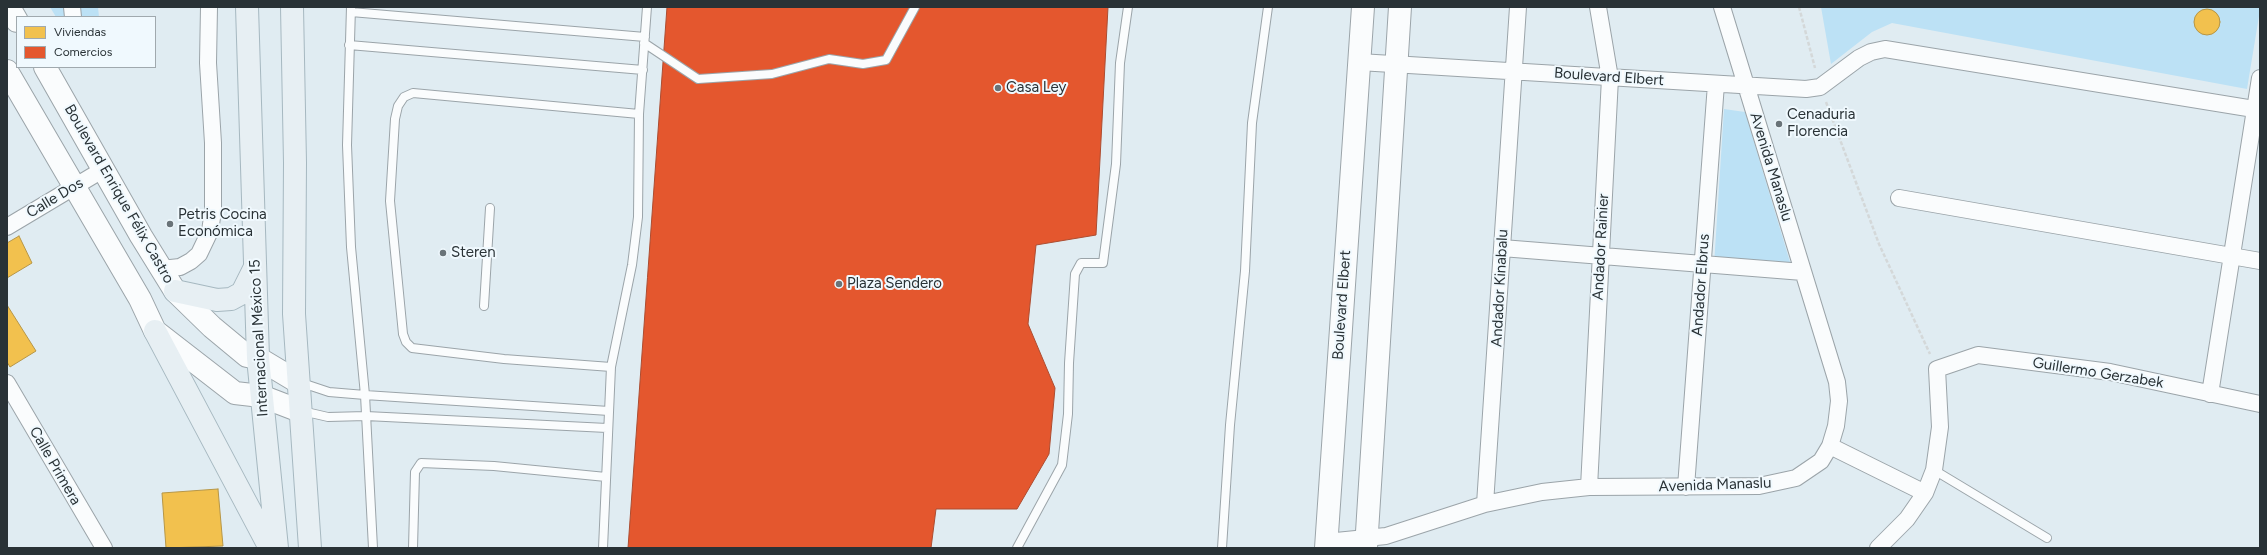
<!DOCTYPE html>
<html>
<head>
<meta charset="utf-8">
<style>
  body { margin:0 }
  #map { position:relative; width:2267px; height:555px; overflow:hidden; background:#e0ecf2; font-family:Figtree,sans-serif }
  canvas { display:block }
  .frame { position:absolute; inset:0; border:8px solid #293236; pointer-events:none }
  .legend { position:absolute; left:16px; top:16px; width:140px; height:52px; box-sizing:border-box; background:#f0f9fe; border:1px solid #a0a9ae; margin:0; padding:5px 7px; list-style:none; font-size:12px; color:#293236 }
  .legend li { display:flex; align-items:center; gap:8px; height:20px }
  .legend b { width:20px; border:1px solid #a0a9ae }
</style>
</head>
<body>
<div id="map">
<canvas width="2267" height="555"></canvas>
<div class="frame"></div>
<ul class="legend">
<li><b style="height:11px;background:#f2c14e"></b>Viviendas</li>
<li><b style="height:11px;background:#e4572e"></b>Comercios</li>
</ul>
</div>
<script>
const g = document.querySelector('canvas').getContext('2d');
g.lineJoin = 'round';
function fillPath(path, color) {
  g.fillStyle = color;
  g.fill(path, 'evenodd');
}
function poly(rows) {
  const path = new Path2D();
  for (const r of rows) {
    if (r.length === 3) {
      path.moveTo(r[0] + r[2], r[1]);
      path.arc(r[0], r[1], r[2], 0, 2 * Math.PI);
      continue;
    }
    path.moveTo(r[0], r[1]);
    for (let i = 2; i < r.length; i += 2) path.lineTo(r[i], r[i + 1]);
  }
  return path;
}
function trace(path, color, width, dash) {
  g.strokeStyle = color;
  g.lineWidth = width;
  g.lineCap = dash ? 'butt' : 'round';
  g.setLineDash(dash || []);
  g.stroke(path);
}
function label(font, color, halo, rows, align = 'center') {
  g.font = font + ' Figtree,sans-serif';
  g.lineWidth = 4;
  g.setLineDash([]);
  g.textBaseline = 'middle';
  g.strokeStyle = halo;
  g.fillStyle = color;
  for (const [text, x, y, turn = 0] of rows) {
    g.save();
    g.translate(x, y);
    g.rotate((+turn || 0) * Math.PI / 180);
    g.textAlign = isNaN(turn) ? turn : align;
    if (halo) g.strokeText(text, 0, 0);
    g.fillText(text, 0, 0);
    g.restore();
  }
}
fillPath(poly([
  [50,7,98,7,99,17,56,17],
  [1821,7,2260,7,2260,10,2247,89,1892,23,1872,32,1831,64],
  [1724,109,1745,112,1793,272,1714,265]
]), '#bce1f5');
const homes = poly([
  [2207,22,13],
  [19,236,32,263,7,278,7,243,19,236],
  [7,305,36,351,10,367,7,362,7,305],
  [218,489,223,546,166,548,162,493,218,489]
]);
fillPath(homes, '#f2c14e');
trace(homes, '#b69647', 1);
const shops = poly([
  [667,7,1108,7,1096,235,1036,245,1028,324,1055,388,1049,454,1017,509,936,509,931,548,628,548,667,7]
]);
fillPath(shops, '#e4572e');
trace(shops, '#ac4c30', 1);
const lane = poly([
  [351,7,347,145,351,247,365,395,373,548],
  [351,12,645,37],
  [644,43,698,79,772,74,829,59,863,64,886,60,915,7],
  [349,45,643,70],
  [639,114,413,93,404,97,398,106,395,119,390,201,403,334,406,342,412,348,504,359,611,367,632,265,638,217,639,114,647,7],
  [484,306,490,208],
  [299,382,329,392,365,395,609,411],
  [302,411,328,417,366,416,607,428],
  [1934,470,2047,538],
  [413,548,415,472,421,463,494,466,606,477],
  [603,548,611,367],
  [1017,548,1062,465,1068,414,1069,363,1075,274,1081,263,1103,263,1116,164,1120,63,1128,7],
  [1222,548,1230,425,1245,271,1252,123,1268,7]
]);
const street = poly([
  [72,7,73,17],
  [1359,62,1806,89,1820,87,1859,58,1871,52,1885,49,2260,110],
  [1899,198,2260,261],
  [7,227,104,169],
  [1502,248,1803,272],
  [161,269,180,267,191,261,199,254,210,231,213,211,213,143,208,63,209,7],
  [7,383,104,548],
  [2210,394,2260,78],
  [1830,446,1925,493],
  [1589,487,1610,78,1598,7],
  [1686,487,1716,84],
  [1485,504,1518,7],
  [1326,542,1386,536,1485,504,1542,492,1589,487,1759,486,1796,478,1821,461,1830,446,1836,426,1839,401,1837,382,1722,7],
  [1878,548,1907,519,1925,493,1934,470,1940,427,1937,369,1978,355,2110,372,2260,404]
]);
const secondary = poly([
  [9,7,17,21],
  [45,67,141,236,175,291,212,327,247,356,258,358,298,382],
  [7,71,140,299,155,331,235,393,261,396,300,411],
  [1326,548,1363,7],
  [1366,548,1400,7]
]);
const primary = poly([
  [247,7,258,358,277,548],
  [292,7,295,163,294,314,310,548],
  [175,291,217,300,231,299,242,293,254,269],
  [155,331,270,548]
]);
trace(lane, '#9ba4a9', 10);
trace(street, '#9ba4a9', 18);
trace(secondary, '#9ba4a9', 24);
trace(primary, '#a6b8c0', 24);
trace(poly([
  [1799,7,1815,68],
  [1826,102,1879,244,1930,354]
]), '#d4d8d9', 2.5, [4, 2]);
trace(lane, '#fafcfd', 8);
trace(street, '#fafcfd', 16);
trace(secondary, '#fafcfd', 22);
trace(primary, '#e7eff3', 22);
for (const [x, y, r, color] of [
  [998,88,4,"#697378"],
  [1779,124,4,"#697378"],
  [170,224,4,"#697378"],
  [443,253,4,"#697378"],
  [839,284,4,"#697378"]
]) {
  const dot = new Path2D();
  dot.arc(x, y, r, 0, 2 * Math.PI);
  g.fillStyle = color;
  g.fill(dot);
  trace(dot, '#f0f9fe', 1.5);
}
label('15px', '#293236', '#f0f9fe', [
  ["Boulevard Elbert",1609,77,4],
  ["Avenida Manaslu",1771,167,73],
  ["Boulevard Enrique Félix Castro",119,194,60],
  ["Calle Dos",55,198,-31],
  ["Andador Rainier",1601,247,-87],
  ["Andador Elbrus",1701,285,-86],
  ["Andador Kinabalu",1500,288,-87],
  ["Boulevard Elbert",1342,305,-86],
  ["Internacional México 15",259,338,-93],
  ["Guillermo Gerzabek",2098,373,9],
  ["Calle Primera",55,466,60],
  ["Avenida Manaslu",1715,485,-2]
]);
label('15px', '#293236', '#f0f9fe', [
  ["Casa Ley",1006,88],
  ["Cenaduria",1787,115],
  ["Florencia",1787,132],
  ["Petris Cocina",178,215],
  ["Económica",178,232],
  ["Steren",451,253],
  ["Plaza Sendero",847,284]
], 'left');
</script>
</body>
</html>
